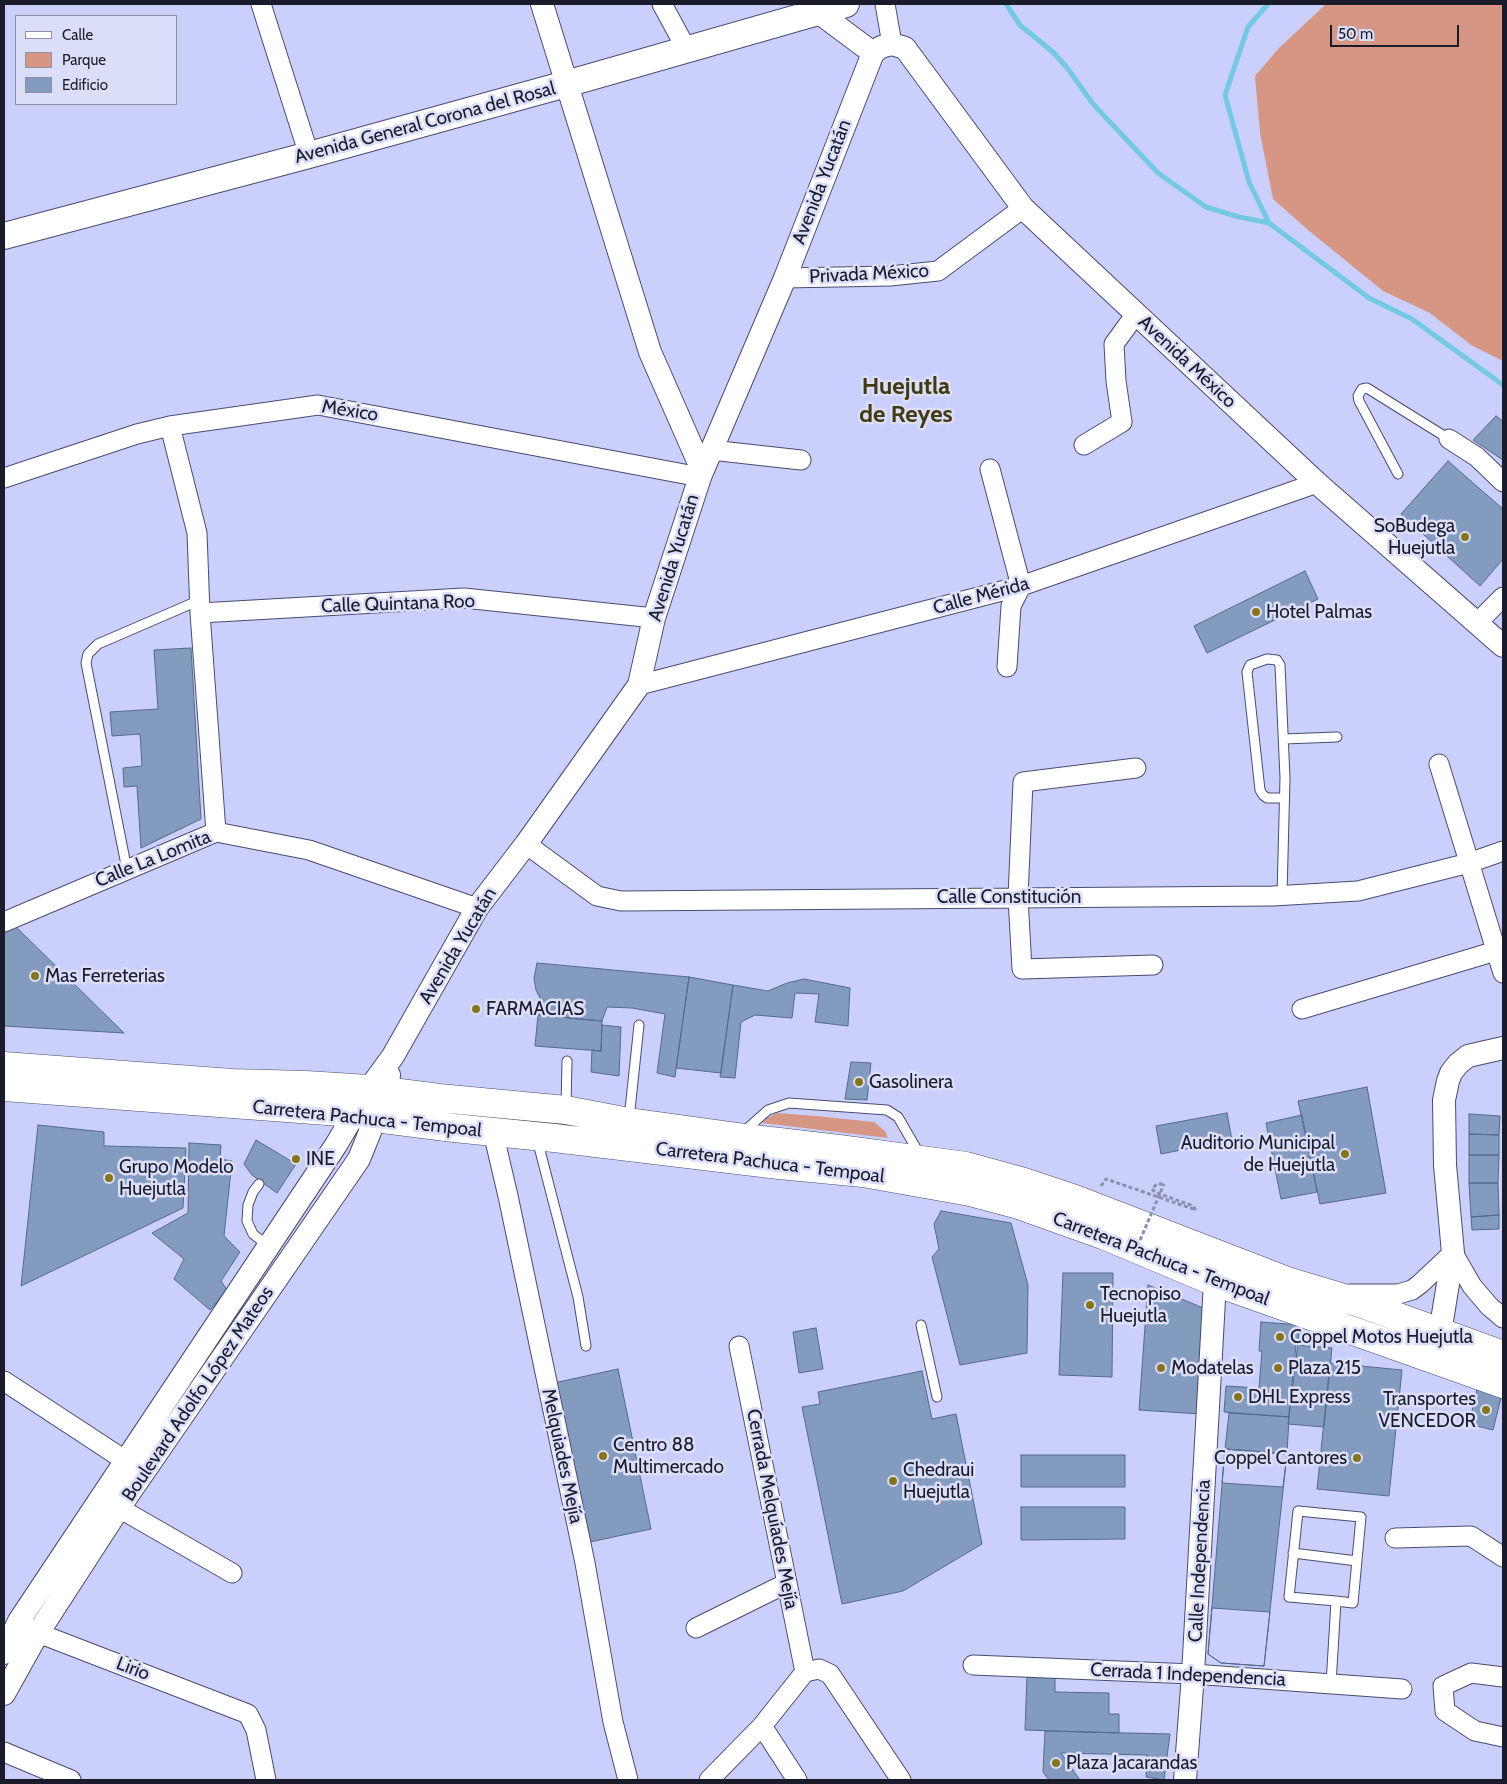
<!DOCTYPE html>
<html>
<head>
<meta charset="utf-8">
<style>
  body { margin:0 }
  #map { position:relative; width:1507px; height:1784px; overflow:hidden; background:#cad0fb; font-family:Cabin,sans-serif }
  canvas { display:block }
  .frame { position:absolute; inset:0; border:5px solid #1a1b2b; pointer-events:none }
  .legend { position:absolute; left:15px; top:15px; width:162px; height:90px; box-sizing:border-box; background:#dbdef8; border:1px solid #8e90a6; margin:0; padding:6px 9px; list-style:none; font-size:15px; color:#1a1b2b }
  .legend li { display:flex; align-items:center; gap:10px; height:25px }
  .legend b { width:25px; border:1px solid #8e90a6 }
  .scale { position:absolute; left:1330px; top:25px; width:129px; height:22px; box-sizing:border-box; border:2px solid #1a1b2b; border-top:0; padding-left:6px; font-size:15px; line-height:18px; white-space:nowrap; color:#1a1b2b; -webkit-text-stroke:4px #dbdef8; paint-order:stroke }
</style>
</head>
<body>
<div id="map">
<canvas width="1507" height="1784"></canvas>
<div class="frame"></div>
<ul class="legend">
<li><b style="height:6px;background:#fff"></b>Calle</li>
<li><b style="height:14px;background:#d59783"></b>Parque</li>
<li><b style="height:14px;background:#839bbf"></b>Edificio</li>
</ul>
<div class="scale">50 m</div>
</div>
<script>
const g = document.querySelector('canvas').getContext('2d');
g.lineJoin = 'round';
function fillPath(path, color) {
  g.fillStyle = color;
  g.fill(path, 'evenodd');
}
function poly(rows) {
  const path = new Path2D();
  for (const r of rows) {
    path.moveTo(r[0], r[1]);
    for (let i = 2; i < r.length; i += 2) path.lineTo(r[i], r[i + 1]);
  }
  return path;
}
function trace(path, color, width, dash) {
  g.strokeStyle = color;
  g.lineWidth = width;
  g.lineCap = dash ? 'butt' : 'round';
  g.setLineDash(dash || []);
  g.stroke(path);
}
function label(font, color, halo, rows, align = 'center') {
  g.font = font + ' Cabin,sans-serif';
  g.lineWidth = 5;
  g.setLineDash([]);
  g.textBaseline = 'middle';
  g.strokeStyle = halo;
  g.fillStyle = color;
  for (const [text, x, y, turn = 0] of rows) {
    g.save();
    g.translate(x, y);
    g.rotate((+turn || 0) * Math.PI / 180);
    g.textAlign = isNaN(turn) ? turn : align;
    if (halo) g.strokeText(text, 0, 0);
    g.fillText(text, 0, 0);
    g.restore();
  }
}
fillPath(poly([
  [1326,4,1503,4,1503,361,1471,345,1430,313,1383,291,1308,230,1273,199,1260,133,1255,76,1279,48],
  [777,1113,816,1116,874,1122,885,1131,888,1138,762,1123,767,1118]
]), '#d59783');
trace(poly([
  [1006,4,1020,25,1054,53,1068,69,1093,104,1158,173,1206,207,1239,217,1269,223,1369,298,1412,319,1503,385],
  [1268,4,1248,27,1225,95,1249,182,1269,223]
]), '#74c9e2', 5);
const building = poly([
  [1496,416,1503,421,1503,460,1473,440,1496,416],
  [1448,461,1503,509,1503,559,1480,586,1401,514,1448,461],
  [1305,571,1318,599,1207,653,1194,626,1305,571],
  [191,648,201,819,141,848,137,786,124,787,123,768,142,766,140,734,112,736,110,712,158,709,154,650,191,648],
  [13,924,124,1033,4,1026,4,927,13,924],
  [537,963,689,977,675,1077,657,1073,665,1014,632,1008,607,1007,602,1021,538,1015,541,1000,536,990,534,979,537,963],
  [689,977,733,985,721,1073,676,1068,689,977],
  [804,979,850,988,848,1026,815,1022,819,994,795,993,792,1018,755,1015,741,1022,735,1078,720,1077,733,985,768,991,787,983,804,979],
  [538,1015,602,1021,601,1051,535,1046,538,1015],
  [602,1025,621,1027,619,1076,591,1072,592,1050,601,1051,602,1025],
  [851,1062,871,1063,867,1100,845,1099,851,1062],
  [1367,1087,1386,1193,1320,1204,1298,1101,1367,1087],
  [1227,1113,1232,1140,1161,1154,1156,1126,1227,1113],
  [1469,1114,1500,1116,1499,1135,1469,1134,1469,1114],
  [1302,1115,1317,1192,1281,1199,1266,1123,1302,1115],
  [38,1125,104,1132,104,1146,186,1148,183,1208,21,1286,38,1125],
  [1469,1134,1499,1135,1499,1155,1469,1155,1469,1134],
  [256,1140,296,1164,277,1193,252,1175,244,1164,256,1140],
  [189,1143,221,1145,220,1159,232,1161,224,1236,240,1252,221,1281,227,1290,210,1310,174,1279,184,1259,152,1233,188,1213,189,1143],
  [1469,1155,1499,1155,1498,1183,1469,1183,1469,1155],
  [1469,1183,1498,1183,1499,1215,1471,1217,1469,1183],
  [941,1211,1011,1223,1028,1285,1027,1353,960,1365,932,1257,939,1249,934,1224,941,1211],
  [1499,1215,1499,1229,1472,1230,1471,1217,1499,1215],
  [1063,1273,1113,1273,1112,1377,1059,1375,1063,1273],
  [1148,1285,1208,1310,1200,1414,1139,1410,1148,1285],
  [1261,1322,1300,1325,1289,1417,1224,1412,1226,1386,1259,1388,1262,1351,1259,1351,1261,1322],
  [816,1328,823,1369,799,1373,793,1332,816,1328],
  [1296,1345,1332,1348,1324,1427,1288,1424,1296,1345],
  [1330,1363,1402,1370,1389,1496,1317,1489,1330,1363],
  [618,1369,651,1529,590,1542,554,1383,618,1369],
  [922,1371,932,1419,956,1414,982,1544,903,1591,842,1604,802,1407,820,1404,818,1392,922,1371],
  [1477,1389,1501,1398,1493,1430,1469,1424,1477,1389],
  [1229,1413,1289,1417,1287,1454,1225,1449,1229,1413],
  [1225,1449,1287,1454,1264,1666,1221,1663,1208,1654,1225,1449],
  [1225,1449,1287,1454,1283,1487,1222,1483,1225,1449],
  [1021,1455,1125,1455,1125,1487,1021,1487,1021,1455],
  [1021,1507,1125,1507,1125,1539,1021,1540,1021,1507],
  [1212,1608,1270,1612,1264,1666,1221,1663,1208,1654,1212,1608],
  [1027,1676,1055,1677,1055,1692,1109,1693,1109,1714,1119,1714,1119,1733,1025,1730,1027,1676],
  [1045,1731,1170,1734,1164,1780,1146,1777,1147,1755,1061,1753,1080,1780,1049,1780,1043,1772,1045,1731]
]);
fillPath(building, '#839bbf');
trace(building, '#546a8b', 1);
const service = poly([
  [1398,474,1359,401,1358,396,1362,389,1367,388,1449,439],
  [1284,739,1337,737],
  [127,870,86,663,88,654,98,644,200,600],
  [1282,895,1285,778,1280,665,1277,660,1267,659,1250,665,1247,672,1260,790,1263,795,1267,798,1284,798],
  [566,1107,567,1061],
  [629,1119,639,1025],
  [742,1133,768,1110,789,1103,887,1110,898,1117,920,1155],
  [537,1139,578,1297,586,1346],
  [259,1184,253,1192,248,1205,247,1221,253,1234,268,1246],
  [921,1325,937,1397],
  [1293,1553,1357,1561],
  [1331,1684,1336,1601,1353,1603,1361,1517,1298,1511,1289,1597,1336,1601]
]);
const minor = poly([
  [261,4,309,155],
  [662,4,687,50],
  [885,4,892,44],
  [785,278,890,276,938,271,1023,208],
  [170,426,197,533,200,613,216,832],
  [1449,439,1477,457,1503,482],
  [1084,445,1122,422,1116,381,1114,344,1136,314],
  [711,450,801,460],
  [990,469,1021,586,1011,606,1007,667],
  [4,478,137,434,170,426,318,405,700,477],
  [200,613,464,598,654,618],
  [1477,623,1503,597],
  [639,685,1021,586,1317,483],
  [1439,764,1503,973],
  [1136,768,1023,782,1018,897,1022,969,1153,965],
  [526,844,597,896,621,901,1273,896,1358,891,1469,863,1503,851],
  [4,922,216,832,309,850,477,908],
  [1302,1009,1496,951],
  [493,1132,508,1196,585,1563,613,1722,628,1780],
  [1350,1294,1398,1294,1412,1290,1420,1284,1453,1253,1472,1286,1489,1306,1503,1318],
  [739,1346,805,1672],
  [4,1381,126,1461],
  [119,1508,232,1573],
  [1395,1538,1471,1536,1503,1557],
  [26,1626,38,1633,248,1714,256,1730,266,1780],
  [696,1628,787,1583],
  [973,1665,1193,1674,1402,1689],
  [1503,1677,1471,1673,1443,1686,1445,1711,1475,1731,1503,1737],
  [762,1726,797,1780],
  [4,1752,71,1780],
  [709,1780,762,1726,805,1672,819,1669,830,1674,901,1780]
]);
const tertiary = poly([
  [542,4,650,352,702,470],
  [818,12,873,53],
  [1436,1348,1440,1333,1453,1253,1445,1165,1444,1100,1448,1081,1451,1073,1458,1064,1468,1056,1503,1048],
  [4,1653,19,1621,336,1145,369,1089,393,1056,477,908,526,844,639,685,654,618,700,477,785,278,873,53,881,47,892,44,905,48,1023,208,1317,483,1503,646],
  [4,1694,38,1633,119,1508,359,1159,386,1092,389,1075],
  [1185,1780,1193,1674,1215,1282]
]);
const secondary = poly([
  [4,236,309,155,566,84,846,4]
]);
const primary = poly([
  [4,1066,232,1083,306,1085,369,1089,439,1098,566,1110,629,1122,738,1137,839,1149,966,1166,1024,1182,1075,1199,1290,1282,1357,1302,1503,1355],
  [4,1087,354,1113,375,1118,454,1128,554,1138,779,1165,863,1173,970,1192,1019,1205,1103,1235,1215,1282,1503,1384]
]);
trace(service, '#494c70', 11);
trace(minor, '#494c70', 21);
trace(tertiary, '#494c70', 24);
trace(secondary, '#494c70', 28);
trace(primary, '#494c70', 29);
trace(poly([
  [1101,1186,1106,1179,1196,1210,1193,1206,1155,1192,1152,1189,1157,1184,1164,1184]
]), '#8b8fb0', 3, [4, 2.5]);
trace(service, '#fff', 9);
trace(minor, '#fff', 19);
trace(tertiary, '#fff', 22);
trace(secondary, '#fff', 26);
trace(primary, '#fff', 28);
trace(poly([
  [1135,1252,1164,1184]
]), '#8b8fb0', 3, [4, 2.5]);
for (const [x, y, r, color] of [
  [1465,537,5,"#857518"],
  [1256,612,5,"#857518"],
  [35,976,5,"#857518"],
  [476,1009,5,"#857518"],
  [859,1082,5,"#857518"],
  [1345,1154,5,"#857518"],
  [296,1159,5,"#857518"],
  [109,1178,5,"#857518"],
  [1090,1305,5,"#857518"],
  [1280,1337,5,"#857518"],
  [1161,1368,5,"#857518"],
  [1278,1368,5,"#857518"],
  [1238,1397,5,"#857518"],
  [1486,1410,5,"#857518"],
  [603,1456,5,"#857518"],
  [1357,1458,5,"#857518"],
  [893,1481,5,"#857518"],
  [1056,1763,5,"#857518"]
]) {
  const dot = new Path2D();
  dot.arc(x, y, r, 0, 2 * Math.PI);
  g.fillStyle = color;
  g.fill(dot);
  trace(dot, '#dbdef8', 2);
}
label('19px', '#1a1b2b', '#dbdef8', [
  ["Avenida General Corona del Rosal",425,123,-15],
  ["Avenida Yucatán",822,182,-69],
  ["Privada México",869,274,-3],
  ["Avenida México",1187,362,43],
  ["México",350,411,9],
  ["Avenida Yucatán",674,558,-73],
  ["Calle Mérida",981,596,-15],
  ["Calle Quintana Roo",398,604,-2],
  ["Calle La Lomita",153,859,-22],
  ["Calle Constitución",1009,897],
  ["Avenida Yucatán",458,946,-59],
  ["Carretera Pachuca - Tempoal",367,1119,6],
  ["Carretera Pachuca - Tempoal",770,1163,7],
  ["Carretera Pachuca - Tempoal",1161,1259,21],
  ["Boulevard Adolfo López Mateos",198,1394,-56],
  ["Melquiades Mejía",562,1456,78],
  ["Cerrada Melquíades Mejía",772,1509,79],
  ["Calle Independencia",1200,1561,-87],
  ["Lirio",133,1669,21],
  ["Cerrada 1 Independencia",1188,1675,3]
]);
label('19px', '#1a1b2b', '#dbdef8', [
  ["SoBudega",1455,526,"right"],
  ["Huejutla",1455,548,"right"],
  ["Hotel Palmas",1266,612],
  ["Mas Ferreterias",45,976],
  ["FARMACIAS",486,1009],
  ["Gasolinera",869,1082],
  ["Auditorio Municipal",1335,1143,"right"],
  ["de Huejutla",1335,1165,"right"],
  ["INE",306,1159],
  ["Grupo Modelo",119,1167],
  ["Huejutla",119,1189],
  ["Tecnopiso",1100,1294],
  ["Huejutla",1100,1316],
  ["Coppel Motos Huejutla",1290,1337],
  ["Modatelas",1171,1368],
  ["Plaza 215",1288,1368],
  ["DHL Express",1248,1397],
  ["Transportes",1476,1399,"right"],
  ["VENCEDOR",1476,1421,"right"],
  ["Centro 88",613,1445],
  ["Multimercado",613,1467],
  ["Coppel Cantores",1347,1458,"right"],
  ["Chedraui",903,1470],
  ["Huejutla",903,1492],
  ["Plaza Jacarandas",1066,1763]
], 'left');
label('bold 24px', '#423b11', '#dbdef8', [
  ["Huejutla",906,387],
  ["de Reyes",906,415]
]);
</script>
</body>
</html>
